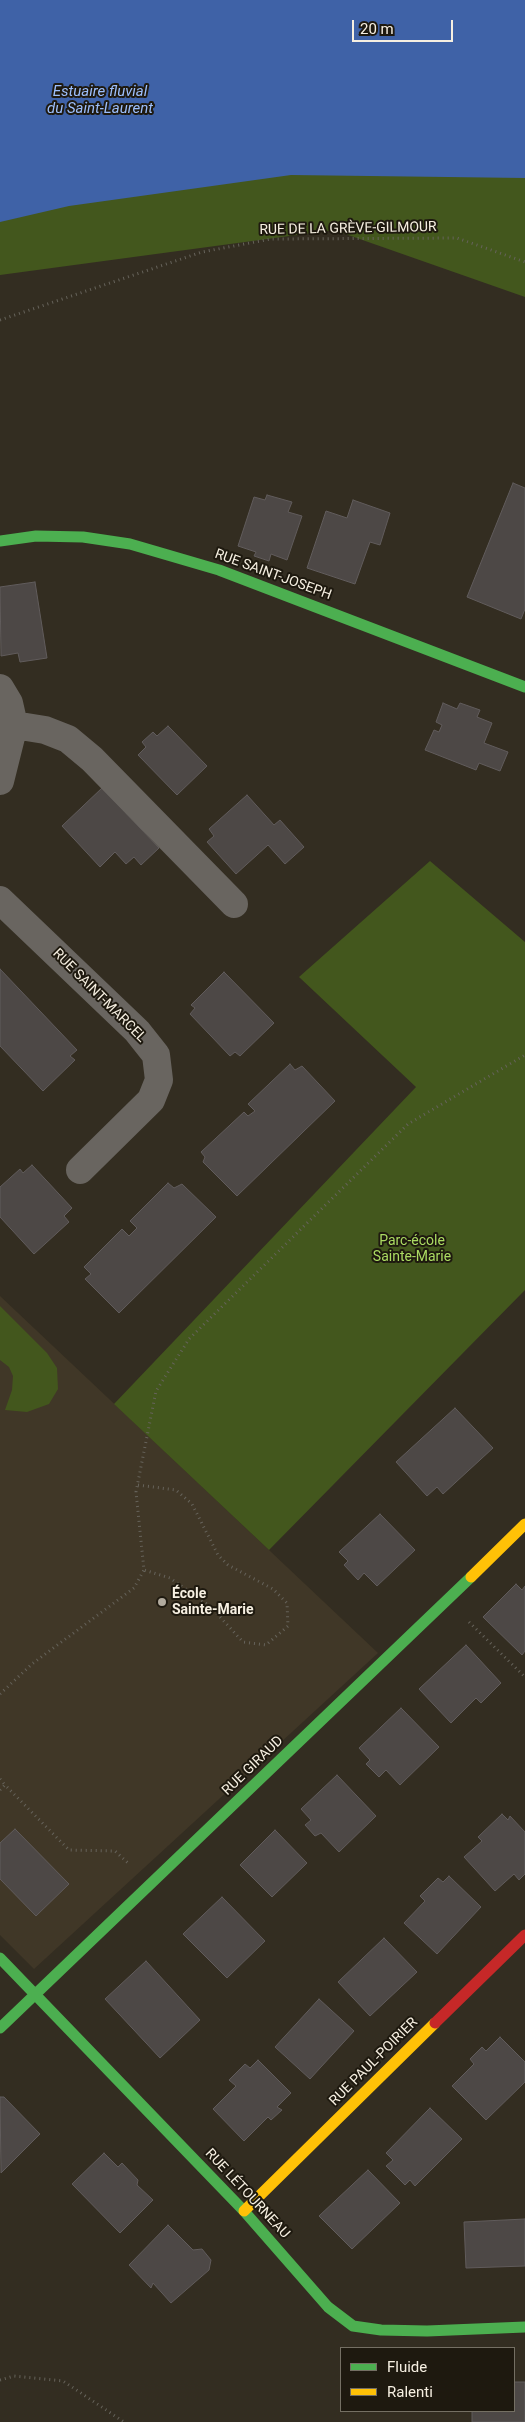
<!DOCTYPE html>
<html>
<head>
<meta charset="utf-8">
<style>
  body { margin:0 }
  #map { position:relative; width:525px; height:2422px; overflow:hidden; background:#332d21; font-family:Roboto,sans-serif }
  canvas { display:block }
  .legend { position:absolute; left:340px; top:2347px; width:175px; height:65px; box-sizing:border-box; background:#1e190f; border:1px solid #746f63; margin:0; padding:6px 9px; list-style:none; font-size:15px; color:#f6efe1 }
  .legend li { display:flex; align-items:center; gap:10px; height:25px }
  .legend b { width:25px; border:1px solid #746f63 }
  .scale { position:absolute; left:352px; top:20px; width:101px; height:22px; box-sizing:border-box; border:2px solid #f6efe1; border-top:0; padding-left:6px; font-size:15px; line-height:18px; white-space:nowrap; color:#f6efe1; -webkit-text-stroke:4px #1e190f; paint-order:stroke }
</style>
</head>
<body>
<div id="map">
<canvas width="525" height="2422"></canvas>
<ul class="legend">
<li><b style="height:6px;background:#4caf50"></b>Fluide</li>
<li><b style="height:6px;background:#ffc107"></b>Ralenti</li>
</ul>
<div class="scale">20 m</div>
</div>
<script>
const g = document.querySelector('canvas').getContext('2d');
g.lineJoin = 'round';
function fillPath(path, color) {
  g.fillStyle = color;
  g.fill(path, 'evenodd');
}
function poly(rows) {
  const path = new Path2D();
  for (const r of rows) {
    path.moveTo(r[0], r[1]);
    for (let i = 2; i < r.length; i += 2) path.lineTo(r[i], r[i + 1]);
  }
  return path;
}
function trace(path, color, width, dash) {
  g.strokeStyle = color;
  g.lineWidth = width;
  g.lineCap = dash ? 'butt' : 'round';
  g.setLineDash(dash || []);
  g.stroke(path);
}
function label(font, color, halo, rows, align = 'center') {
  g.font = font + ' Roboto,sans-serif';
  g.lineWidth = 4;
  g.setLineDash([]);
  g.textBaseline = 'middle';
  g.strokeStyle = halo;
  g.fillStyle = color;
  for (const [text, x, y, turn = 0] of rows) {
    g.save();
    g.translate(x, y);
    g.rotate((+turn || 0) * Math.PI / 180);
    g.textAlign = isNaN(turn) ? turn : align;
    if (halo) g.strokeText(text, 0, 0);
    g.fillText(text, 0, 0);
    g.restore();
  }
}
fillPath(poly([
  [0,1296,378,1653,34,1969,0,1935]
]), '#403727');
fillPath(poly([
  [0,0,525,0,525,297,334,230,0,275],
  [430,861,525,942,525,1290,269,1550,114,1404,416,1087,299,977],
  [0,1306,47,1353,57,1368,58,1389,49,1404,27,1412,5,1410,12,1390,13,1376,9,1367,0,1360]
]), '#43571d');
fillPath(poly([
  [0,0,525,0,525,178,291,175,69,206,0,222]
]), '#3f62a7');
const building = poly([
  [513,483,525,488,525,609,521,619,467,597,513,483],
  [267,495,292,502,288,512,302,516,287,560,271,554,269,561,254,556,256,552,238,546,254,497,265,500,267,495],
  [353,500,390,513,380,545,370,542,355,584,307,568,326,511,347,518,353,500],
  [35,582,47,658,20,662,18,653,1,656,0,587,35,582],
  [443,703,457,709,460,703,480,710,477,717,492,723,484,743,508,752,500,771,479,763,476,770,425,750,434,730,439,732,442,725,436,722,443,703],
  [168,726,207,766,177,795,138,755,146,747,142,742,153,732,157,736,168,726],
  [102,788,159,848,141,865,134,857,126,864,115,852,100,867,62,826,102,788],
  [247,795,274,825,280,820,304,847,285,864,268,845,236,874,207,842,214,836,209,829,247,795],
  [0,969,77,1050,70,1056,75,1060,43,1091,0,1046,0,969],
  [224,972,274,1023,240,1056,235,1052,230,1056,190,1014,195,1008,191,1005,224,972],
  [290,1064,295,1070,302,1066,335,1101,237,1196,203,1162,205,1157,201,1152,244,1112,248,1116,255,1111,248,1104,290,1064],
  [32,1165,72,1208,64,1216,69,1222,34,1254,0,1217,0,1187,20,1169,23,1173,32,1165],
  [168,1183,174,1188,182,1184,216,1217,119,1313,85,1279,91,1274,84,1267,122,1229,129,1236,137,1228,130,1221,168,1183],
  [455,1408,493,1448,443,1494,437,1487,427,1496,396,1462,455,1408],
  [380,1514,415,1550,377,1586,364,1573,358,1580,344,1565,348,1561,339,1552,380,1514],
  [516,1584,522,1590,525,1586,525,1651,522,1655,483,1617,516,1584],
  [466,1645,501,1683,481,1703,476,1698,451,1723,419,1689,466,1645],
  [401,1708,439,1747,400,1785,386,1770,379,1777,366,1764,370,1760,359,1748,401,1708],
  [337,1775,376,1816,339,1852,321,1833,315,1836,305,1825,311,1820,301,1809,337,1775],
  [502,1814,508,1820,510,1816,525,1832,525,1874,519,1880,514,1874,495,1891,464,1857,482,1841,478,1837,502,1814],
  [15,1829,69,1884,36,1916,0,1879,0,1843,15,1829],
  [275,1830,307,1863,272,1897,240,1865,275,1830],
  [449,1876,481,1907,437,1954,404,1923,425,1901,420,1896,438,1878,443,1882,449,1876],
  [222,1897,265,1941,227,1978,183,1934,222,1897],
  [384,1938,417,1972,370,2016,338,1982,384,1938],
  [146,1961,200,2020,160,2058,105,1999,146,1961],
  [319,1999,354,2031,310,2079,275,2047,319,1999],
  [500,2037,525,2062,525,2082,486,2120,452,2086,474,2064,470,2059,482,2047,486,2051,500,2037],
  [258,2060,291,2093,277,2107,282,2110,271,2120,268,2117,244,2141,213,2109,236,2086,229,2080,245,2064,250,2068,258,2060],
  [0,2097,4,2097,40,2134,1,2173,0,2097],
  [430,2108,462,2139,415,2186,410,2180,405,2185,386,2166,393,2160,386,2153,430,2108],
  [104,2153,118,2167,122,2163,138,2180,137,2185,153,2200,120,2233,72,2184,104,2153],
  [368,2170,400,2203,352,2249,319,2216,368,2170],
  [525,2219,525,2266,466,2268,464,2222,525,2219],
  [168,2225,193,2250,202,2249,211,2260,209,2270,171,2303,153,2283,151,2288,129,2265,168,2225],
  [514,2382,525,2382,525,2422,472,2422,472,2411,514,2411,514,2382]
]);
fillPath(building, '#4d4846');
trace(building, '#615c5c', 1);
trace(poly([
  [0,320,202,252,271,239,457,238,525,262],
  [138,1485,176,1490,192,1504,218,1555,228,1565,273,1589,287,1603,288,1626,266,1645,243,1642,211,1607,170,1578,144,1570],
  [469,1622,525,1677],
  [0,1694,32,1664,134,1588,144,1570,136,1492,156,1391,189,1339,408,1124,525,1055],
  [0,1779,5,1785],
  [0,1790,5,1785,69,1850,115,1851,128,1863],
  [0,2380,14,2376,63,2381,124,2422]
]), '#66635b', 3, [1, 4]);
trace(poly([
  [0,688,9,703,14,725,0,781],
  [14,725,45,730,68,739,92,759,234,904],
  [0,900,137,1031,156,1055,159,1080,151,1100,80,1170]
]), '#696560', 28);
trace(poly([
  [0,541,36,536,83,537,130,544,219,570,525,687],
  [0,1958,244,2211,328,2307,353,2326,381,2330,427,2331,525,2327],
  [0,2028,471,1577]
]), '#4caf50', 11);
trace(poly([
  [471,1577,525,1524],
  [244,2211,435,2023]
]), '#ffc107', 11);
trace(poly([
  [435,2023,525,1935]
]), '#c62828', 11);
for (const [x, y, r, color] of [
  [162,1602,5,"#b2ab9e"]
]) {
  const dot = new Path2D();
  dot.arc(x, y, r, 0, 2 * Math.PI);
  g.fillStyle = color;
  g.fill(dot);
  trace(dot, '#1e190f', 2);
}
label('14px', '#f6efe1', '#1e190f', [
  ["RUE DE LA GRÈVE-GILMOUR",348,229,-1],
  ["RUE SAINT-JOSEPH",273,575,20],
  ["RUE SAINT-MARCEL",99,996,45],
  ["RUE GIRAUD",253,1766,-44],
  ["RUE PAUL-POIRIER",374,2062,-45],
  ["RUE LÉTOURNEAU",247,2194,47]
]);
label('14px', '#abdb62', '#1e190f', [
  ["Parc-école",412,1241],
  ["Sainte-Marie",412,1257]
]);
label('bold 14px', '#f6efe1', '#1e190f', [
  ["École",172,1594],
  ["Sainte-Marie",172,1610]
], 'left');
label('italic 15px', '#9dbffc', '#1e190f', [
  ["Estuaire fluvial",100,92],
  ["du Saint-Laurent",100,109]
]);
</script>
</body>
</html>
